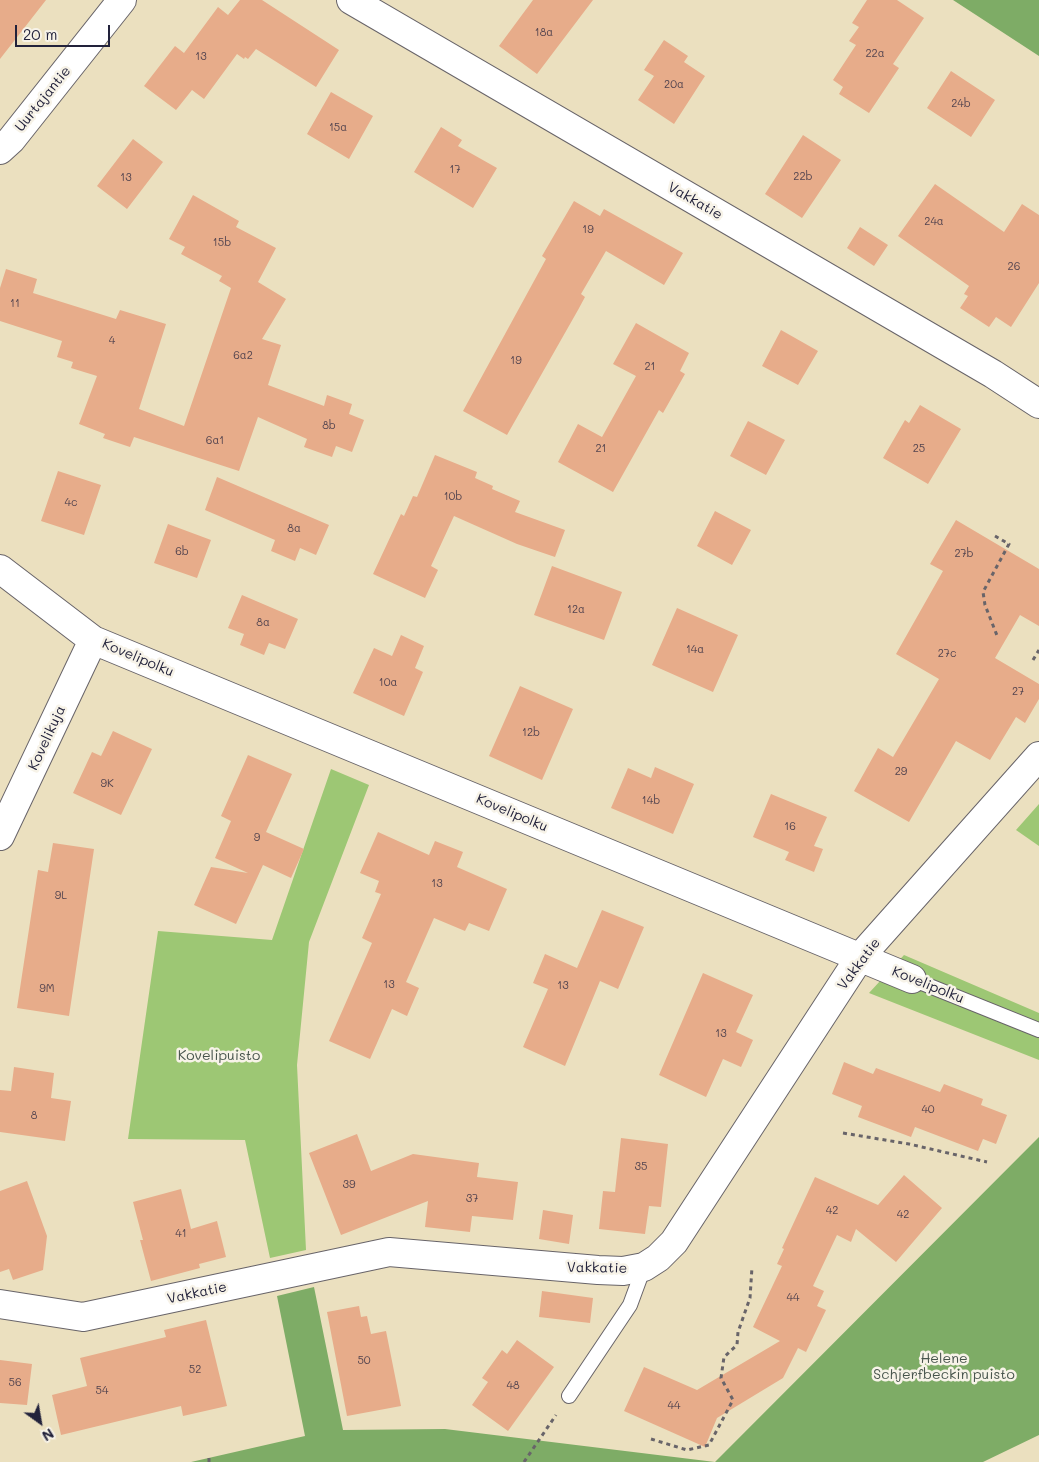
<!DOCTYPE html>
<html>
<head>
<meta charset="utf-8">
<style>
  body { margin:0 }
  #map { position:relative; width:1039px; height:1462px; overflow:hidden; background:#ebe0bf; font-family:Mali,sans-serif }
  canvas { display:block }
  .north { position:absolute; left:15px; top:1397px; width:50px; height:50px; -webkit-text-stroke:4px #f7f3e8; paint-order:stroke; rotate:148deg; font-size:14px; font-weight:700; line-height:20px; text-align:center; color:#22223b }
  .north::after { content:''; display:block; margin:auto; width:18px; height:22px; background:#22223b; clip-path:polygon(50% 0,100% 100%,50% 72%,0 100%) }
  .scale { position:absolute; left:15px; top:25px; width:95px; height:22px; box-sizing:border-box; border:2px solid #22223b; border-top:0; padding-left:6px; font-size:15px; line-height:18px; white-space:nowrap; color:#22223b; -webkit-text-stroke:4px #f7f3e8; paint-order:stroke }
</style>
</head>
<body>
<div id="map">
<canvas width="1039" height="1462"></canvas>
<div class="north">N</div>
<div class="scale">20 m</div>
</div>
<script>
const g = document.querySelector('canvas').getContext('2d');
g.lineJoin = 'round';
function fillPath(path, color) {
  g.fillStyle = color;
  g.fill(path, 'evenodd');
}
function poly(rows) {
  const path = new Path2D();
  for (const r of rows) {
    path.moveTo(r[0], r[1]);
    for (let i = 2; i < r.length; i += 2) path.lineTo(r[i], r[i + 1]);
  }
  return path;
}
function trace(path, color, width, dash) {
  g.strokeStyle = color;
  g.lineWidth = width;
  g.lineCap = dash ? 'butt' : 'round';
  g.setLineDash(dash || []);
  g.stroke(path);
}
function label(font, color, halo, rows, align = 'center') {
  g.font = font + ' Mali,sans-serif';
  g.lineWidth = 5;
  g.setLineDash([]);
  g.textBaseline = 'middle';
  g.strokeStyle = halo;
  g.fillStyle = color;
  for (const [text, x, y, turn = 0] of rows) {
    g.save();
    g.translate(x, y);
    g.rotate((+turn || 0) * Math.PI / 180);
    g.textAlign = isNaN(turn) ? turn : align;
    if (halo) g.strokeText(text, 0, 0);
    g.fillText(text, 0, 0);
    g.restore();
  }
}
fillPath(poly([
  [331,769,369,785,309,942,297,1065,306,1250,270,1258,245,1140,128,1139,158,931,272,940],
  [1039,804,1039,846,1016,830],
  [904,955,1039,1013,1039,1060,869,993]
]), '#9dc774');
fillPath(poly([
  [953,0,1039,0,1039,56],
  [1039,1137,1039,1435,983,1462,191,1462,305,1436,277,1296,314,1287,343,1430,445,1429,715,1462]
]), '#7eac66');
fillPath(poly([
  [0,0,46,0,0,59],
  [240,0,262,0,339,50,316,87,256,49,248,59,245,57,244,59,237,54,204,99,192,90,176,110,144,86,175,46,184,53,218,7,228,15],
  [533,0,593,0,537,74,499,46],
  [867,0,897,0,924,18,893,64,899,68,869,113,839,94,843,87,833,80,856,45,849,41,859,27,852,23],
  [664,40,688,56,684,62,705,76,674,124,638,100,654,76,644,70],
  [951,71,995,100,971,137,927,108],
  [331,92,373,116,349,159,307,134],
  [441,127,462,140,458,146,497,168,473,208,414,172],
  [803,135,841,160,802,218,765,194],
  [133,139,163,162,127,209,97,186],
  [935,184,1004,232,1022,204,1039,215,1039,283,1011,327,996,317,989,327,960,308,968,296,964,294,969,286,898,236],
  [193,195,239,221,236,227,276,248,258,282,286,299,262,339,281,345,268,385,324,406,327,395,352,404,349,414,364,420,352,452,336,446,332,457,304,447,307,439,258,417,239,471,134,437,130,447,103,438,105,434,79,424,97,376,71,368,73,362,57,357,62,341,0,321,0,288,6,269,37,279,33,293,116,319,120,310,166,324,139,409,184,426,231,288,219,281,222,276,181,254,185,247,169,239],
  [574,201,600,216,604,209,683,253,664,285,606,251,581,294,585,297,578,310,507,435,463,411,546,259,542,256],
  [860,227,888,245,874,266,847,248],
  [636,323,689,353,680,371,685,374,663,413,659,410,613,492,558,462,578,424,602,437,636,376,613,364],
  [781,330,818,351,798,385,762,366],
  [920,405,961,429,928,484,883,458,905,420,909,423],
  [748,421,785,440,766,475,730,456],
  [435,455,477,472,475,478,493,486,492,489,520,501,515,512,565,530,555,557,517,544,454,516,431,566,438,570,425,598,373,574,401,514,404,516,413,496,417,497],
  [58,471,101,485,84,535,41,521],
  [217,477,329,525,316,555,300,548,295,561,271,551,275,540,205,510],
  [715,511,751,530,732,565,697,546],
  [956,520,1039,569,1039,626,1020,615,995,658,1039,684,1039,699,1025,723,1016,717,990,760,956,741,909,822,854,791,878,748,893,757,939,679,896,654,943,571,930,564],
  [168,524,211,540,197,578,154,563],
  [552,566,622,592,604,640,534,615],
  [242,595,298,619,285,649,269,643,264,655,240,645,244,634,228,628],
  [677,608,738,635,713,692,652,665],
  [401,635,424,646,415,668,423,672,404,716,353,693,374,648,392,656],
  [520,686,573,709,542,780,489,756],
  [113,731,152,749,121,815,73,793,92,752,101,756],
  [248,755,292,774,266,832,304,849,291,878,263,865,236,924,194,905,211,867,248,873,215,858,231,821,221,816],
  [655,767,694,784,673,834,611,808,628,768,651,778],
  [771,794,827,817,814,846,823,849,814,872,785,860,789,852,753,837],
  [378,832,429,855,435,841,463,852,457,867,507,889,489,931,469,923,465,931,434,918,406,982,419,988,407,1016,392,1009,370,1059,329,1041,372,943,362,938,381,894,375,892,379,881,360,873],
  [53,843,94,849,69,1016,17,1008,38,870,48,872],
  [602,910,644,927,618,989,600,981,565,1066,523,1047,548,989,533,983,545,954,577,968],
  [703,973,753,995,736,1032,753,1040,741,1067,723,1059,706,1097,659,1075],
  [844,1062,873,1074,876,1068,940,1092,944,1084,983,1099,981,1105,1007,1115,996,1144,983,1139,978,1151,915,1127,911,1137,858,1117,862,1106,832,1094],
  [14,1067,54,1073,51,1098,71,1101,65,1141,0,1132,0,1090,11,1091],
  [357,1134,371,1171,413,1154,479,1163,477,1177,518,1182,513,1220,472,1216,470,1232,425,1227,428,1201,341,1235,309,1153],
  [621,1138,668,1144,661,1207,649,1206,645,1234,599,1229,603,1191,615,1192],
  [904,1175,942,1208,896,1262,856,1229,851,1242,837,1235,813,1286,824,1291,817,1306,826,1310,806,1352,798,1348,783,1378,717,1418,705,1447,624,1411,644,1367,697,1390,780,1341,753,1327,782,1266,777,1264,784,1249,782,1248,815,1177,878,1205],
  [27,1181,47,1236,43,1270,13,1280,9,1269,0,1272,0,1191],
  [181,1189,191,1229,217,1221,226,1257,199,1264,200,1268,151,1281,140,1240,143,1240,133,1202],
  [543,1210,573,1215,569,1244,539,1239],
  [542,1291,593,1298,590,1323,539,1317],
  [359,1306,361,1317,367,1316,371,1334,386,1331,401,1406,347,1416,327,1312],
  [206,1320,227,1406,183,1416,181,1406,61,1435,52,1395,87,1386,80,1358,166,1337,164,1330],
  [517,1340,554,1367,508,1431,472,1405,488,1382,482,1378,502,1350,507,1354],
  [0,1360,32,1364,27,1405,0,1403]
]), '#e7ac8a');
const service = poly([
  [912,979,1039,1030],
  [569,1396,630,1305,644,1267]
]);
const minor = poly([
  [351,0,993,374,1039,404],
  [0,150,11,140,122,0],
  [0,569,93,640,912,979],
  [0,836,93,640],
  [0,1304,83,1317,389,1252,598,1270,623,1271,644,1267,658,1258,674,1242,860,957,1039,756]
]);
trace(service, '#686469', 16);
trace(minor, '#686469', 30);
trace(poly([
  [995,536,1009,544,983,592,985,605,998,638],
  [1033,660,1039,650],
  [843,1133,909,1144,987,1162],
  [651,1439,687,1450,709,1445,733,1400,721,1378,724,1357,737,1345,738,1332,750,1298,752,1267],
  [209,1462,209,1458],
  [524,1462,556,1415]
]), '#686469', 3, [4, 4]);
trace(service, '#fff', 14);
trace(minor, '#fff', 28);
label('11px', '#53444f', null, [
  ["18a",544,33],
  ["22a",875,54],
  ["13",201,57],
  ["20a",674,85],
  ["24b",961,104],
  ["15a",338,128],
  ["17",455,170],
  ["22b",803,177],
  ["13",126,178],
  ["24a",934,222],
  ["19",588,230],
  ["15b",222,243],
  ["26",1014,267],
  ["11",15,304],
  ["4",112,341],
  ["6a2",243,356],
  ["19",516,361],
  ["21",650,367],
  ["8b",329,426],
  ["6a1",215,441],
  ["21",601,449],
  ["25",919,449],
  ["10b",453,497],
  ["4c",71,503],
  ["8a",294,529],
  ["6b",182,552],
  ["27b",964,554],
  ["12a",576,610],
  ["8a",263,623],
  ["14a",695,650],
  ["27c",947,654],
  ["10a",388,683],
  ["27",1018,692],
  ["12b",531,733],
  ["29",901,772],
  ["9K",107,784],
  ["14b",651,801],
  ["16",790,827],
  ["9",257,838],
  ["13",437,884],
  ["9L",61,896],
  ["13",389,985],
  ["13",563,986],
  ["9M",47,989],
  ["13",721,1034],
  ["40",928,1110],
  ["8",34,1116],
  ["35",641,1167],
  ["39",349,1185],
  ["37",472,1199],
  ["42",832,1211],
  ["42",903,1215],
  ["41",181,1234],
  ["44",793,1298],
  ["50",364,1361],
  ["52",195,1370],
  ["56",15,1383],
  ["48",513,1386],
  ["54",102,1391],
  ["44",674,1406]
]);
label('14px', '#22223b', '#f7f3e8', [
  ["Uurtajantie",43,99,-51],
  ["Vakkatie",695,201,30],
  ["Kovelipolku",138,658,23],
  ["Kovelikuja",47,738,-65],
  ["Kovelipolku",512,813,23],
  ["Vakkatie",859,964,-53],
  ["Kovelipolku",928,985,22],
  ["Vakkatie",597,1268,1],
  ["Vakkatie",197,1293,-12]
]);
label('14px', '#47544c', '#f7f3e8', [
  ["Kovelipuisto",219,1056],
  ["Helene",944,1359],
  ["Schjerfbeckin puisto",944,1375]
]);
</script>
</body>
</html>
